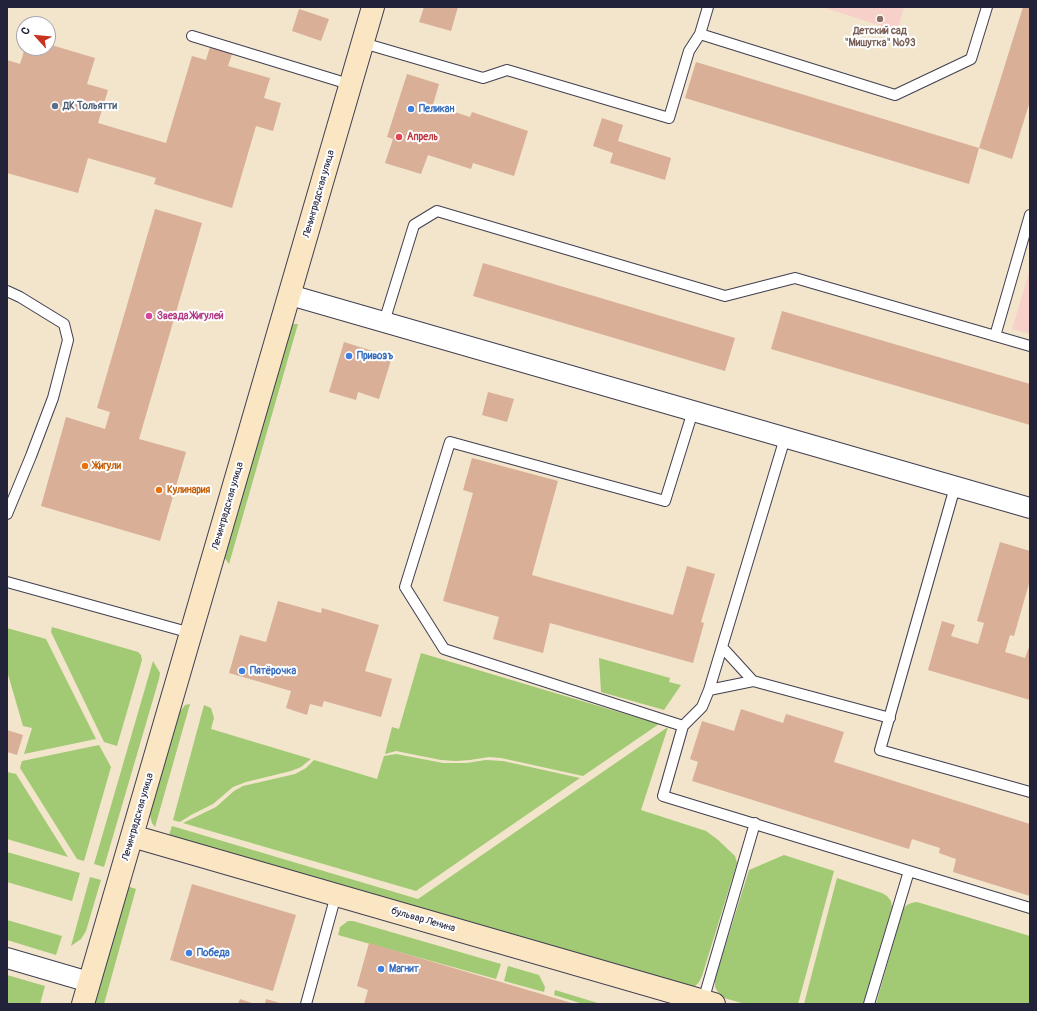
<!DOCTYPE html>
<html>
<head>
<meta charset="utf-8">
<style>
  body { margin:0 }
  #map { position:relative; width:1037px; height:1011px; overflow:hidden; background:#f2e5cb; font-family:Pangolin,sans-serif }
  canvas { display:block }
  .frame { position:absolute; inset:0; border:8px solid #22223b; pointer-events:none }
  .north { position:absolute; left:16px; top:16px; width:40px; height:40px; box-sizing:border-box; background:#fff; border:1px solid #a7a7b1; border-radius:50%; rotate:297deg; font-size:11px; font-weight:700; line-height:16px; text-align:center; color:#22223b }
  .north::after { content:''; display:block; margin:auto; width:14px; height:18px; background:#c8321e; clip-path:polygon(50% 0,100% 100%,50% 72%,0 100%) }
</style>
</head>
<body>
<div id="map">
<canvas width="1037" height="1011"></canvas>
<div class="frame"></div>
<div class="north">С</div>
</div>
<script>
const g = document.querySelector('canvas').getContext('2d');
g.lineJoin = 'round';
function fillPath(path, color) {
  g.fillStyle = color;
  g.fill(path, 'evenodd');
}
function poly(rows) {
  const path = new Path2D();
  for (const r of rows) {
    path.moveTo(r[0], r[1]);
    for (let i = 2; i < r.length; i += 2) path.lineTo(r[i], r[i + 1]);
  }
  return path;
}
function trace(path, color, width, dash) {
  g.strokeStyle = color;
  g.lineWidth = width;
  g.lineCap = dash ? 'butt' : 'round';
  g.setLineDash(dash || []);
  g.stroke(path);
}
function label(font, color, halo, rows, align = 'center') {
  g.font = font + ' Pangolin,sans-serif';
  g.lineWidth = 4;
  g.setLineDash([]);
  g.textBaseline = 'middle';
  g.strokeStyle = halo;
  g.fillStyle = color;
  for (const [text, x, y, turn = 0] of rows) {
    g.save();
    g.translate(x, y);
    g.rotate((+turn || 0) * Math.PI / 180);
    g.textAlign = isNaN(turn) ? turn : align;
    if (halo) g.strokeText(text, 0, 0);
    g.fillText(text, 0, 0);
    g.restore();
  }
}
fillPath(poly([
  [822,7,904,7,897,31],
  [1030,269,1030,334,1012,329]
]), '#f7d0ca');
fillPath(poly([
  [292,324,298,324,229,564,224,557],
  [52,627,138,652,141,655,142,660,117,746,104,742,51,632],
  [7,628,46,639,96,739,24,754,32,728,23,726,7,671],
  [421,653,659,724,583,776,501,758,489,757,470,760,456,761,441,760,396,751,385,754,392,727,399,729],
  [599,658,670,678,669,682,681,685,664,710,601,692],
  [153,661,160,673,159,679,104,867,94,864],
  [190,704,155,827,152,823,149,812,179,713,185,705],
  [204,705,211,708,214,718,211,729,311,759,301,767,291,771,246,782,233,787,213,804,191,815,180,822,173,820],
  [668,727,641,810,706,831,717,839,735,856,737,863,702,976,699,982,694,987,689,988,169,835,172,826,418,899],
  [99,745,111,767,84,861,77,859,20,768,22,761],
  [396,754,443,763,466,763,486,760,503,761,580,778,416,891,183,823,216,807,234,791,243,786,295,774,306,768,314,760,377,779,384,756],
  [7,772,16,774,68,857,7,839],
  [7,852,80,873,72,901,7,882],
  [784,855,834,871,798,1004,745,1004,724,998,719,994,715,987,715,979,749,870],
  [90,877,101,880,86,931,81,939,71,946],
  [837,878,882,893,887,896,891,901,892,907,863,1004,804,1004],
  [124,885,136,889,104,1004,91,1004],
  [917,902,1030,936,1030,1004,876,1004,903,909,907,905,911,903],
  [7,920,62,936,56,955,7,940],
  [348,921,353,921,501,964,496,979,338,935,340,927],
  [508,966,539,975,545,987,544,992,504,981],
  [7,975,45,986,40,1004,7,1004],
  [555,990,601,1004,583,1004,554,995]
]), '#a2c974');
fillPath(poly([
  [424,7,458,7,451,31,419,22],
  [1023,7,1030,7,1030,101,1012,159,979,148,969,184,685,98,696,62,979,148],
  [299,9,329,19,321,41,292,31],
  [48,44,95,58,87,84,108,90,98,123,166,143,192,56,206,60,210,47,232,54,228,66,270,78,264,98,281,103,273,131,256,126,232,208,154,184,156,178,88,158,78,193,7,173,7,60,20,64,25,48,48,48],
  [407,74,439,84,433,105,470,117,472,112,528,131,514,176,473,163,471,169,428,155,421,174,385,163,393,139,387,137],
  [602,118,623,125,618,141,671,158,665,180,610,163,613,153,593,146],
  [155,209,202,223,139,439,186,452,160,541,41,506,66,417,105,429,110,412,97,408],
  [483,263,735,338,725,371,473,296],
  [782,311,1030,384,1030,425,771,349],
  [344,342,392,357,379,399,358,392,356,400,329,392],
  [488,392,514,399,507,422,482,415],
  [472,458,558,481,532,575,673,615,687,566,715,574,701,622,704,623,693,663,550,623,543,653,493,639,499,617,443,601,473,493,463,490],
  [1000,542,1030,551,1030,580,1014,636,1010,635,1005,652,1025,658,1029,647,1030,647,1030,700,928,670,942,621,955,625,951,636,978,644,984,623,977,621],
  [278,601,321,613,322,608,379,625,365,671,392,679,381,717,324,701,322,707,310,704,307,715,286,708,291,691,229,673,240,635,266,642],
  [741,709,783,723,786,714,844,732,834,762,1030,824,1030,896,953,872,956,859,939,853,940,848,912,839,909,849,692,781,698,762,690,759,702,721,734,731],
  [7,730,23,735,17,755,7,752],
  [192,884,296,915,273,991,170,960],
  [369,943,575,1004,364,1004,368,990,357,986],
  [240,999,255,1004,238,1004],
  [266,999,283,1004,265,1004]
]), '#d9af97');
const lane = poly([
  [700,34,708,7],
  [192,36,339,81],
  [363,43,483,78,507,70,669,118,689,51,700,34,895,95,971,59,987,7],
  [7,291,20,297,64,324,68,340,53,398,31,456,7,514],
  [384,322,414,225,437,211,725,296,795,278,1030,346],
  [995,336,1030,215],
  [785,438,709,690,702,707,683,726,663,796,1030,908],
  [955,487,880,750,1030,792],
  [7,582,191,633],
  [722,647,753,681,890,718],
  [709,690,753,681],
  [683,726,444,649,405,587,450,442,665,501,693,411],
  [703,1001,755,823],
  [306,1004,336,895],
  [869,1004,909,871]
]);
const street = poly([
  [290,295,1030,508],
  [7,958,89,982]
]);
const secondary = poly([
  [132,836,714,1004],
  [83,1004,373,7]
]);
trace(lane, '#413f51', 12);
trace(street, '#413f51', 22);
trace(secondary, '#413f51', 24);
trace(lane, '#fff', 10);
trace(street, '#fff', 20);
trace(secondary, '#fbe6c4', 22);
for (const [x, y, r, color] of [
  [880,19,4,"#8d6e63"],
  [55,106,4,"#5c6f8a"],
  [411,109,4,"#3f7fe0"],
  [399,137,4,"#e0444e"],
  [149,316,4,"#d1479c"],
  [349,356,4,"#3f7fe0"],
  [85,466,4,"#e8710a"],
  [159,490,4,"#e8710a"],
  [242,671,4,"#3f7fe0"],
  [189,953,4,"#3f7fe0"],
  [381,969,4,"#3f7fe0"]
]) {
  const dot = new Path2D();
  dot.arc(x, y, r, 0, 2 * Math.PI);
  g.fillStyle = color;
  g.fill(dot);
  trace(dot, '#fff', 1.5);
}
label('bold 10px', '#785e54', '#fff', [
  ["Детский сад",880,31],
  ["\"Мишутка\" №93",880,43]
]);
label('bold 10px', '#4e5e75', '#fff', [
  ["ДК Тольятти",63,106]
], 'left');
label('bold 10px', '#366cbe', '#fff', [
  ["Пеликан",419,109],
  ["Привозъ",357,356],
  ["Пятёрочка",250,671],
  ["Победа",197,953],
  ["Магнит",389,969]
], 'left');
label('bold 10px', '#be3a42', '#fff', [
  ["Апрель",407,137]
], 'left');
label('10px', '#22223b', '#fff', [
  ["Ленинградская улица",319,194,-74],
  ["Ленинградская улица",228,506,-74],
  ["Ленинградская улица",138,817,-74],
  ["бульвар Ленина",423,920,16]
]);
label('bold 10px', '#b23c85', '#fff', [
  ["Звезда Жигулей",157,316]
], 'left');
label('bold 10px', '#c56008', '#fff', [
  ["Жигули",93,466],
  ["Кулинария",167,490]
], 'left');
</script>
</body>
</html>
